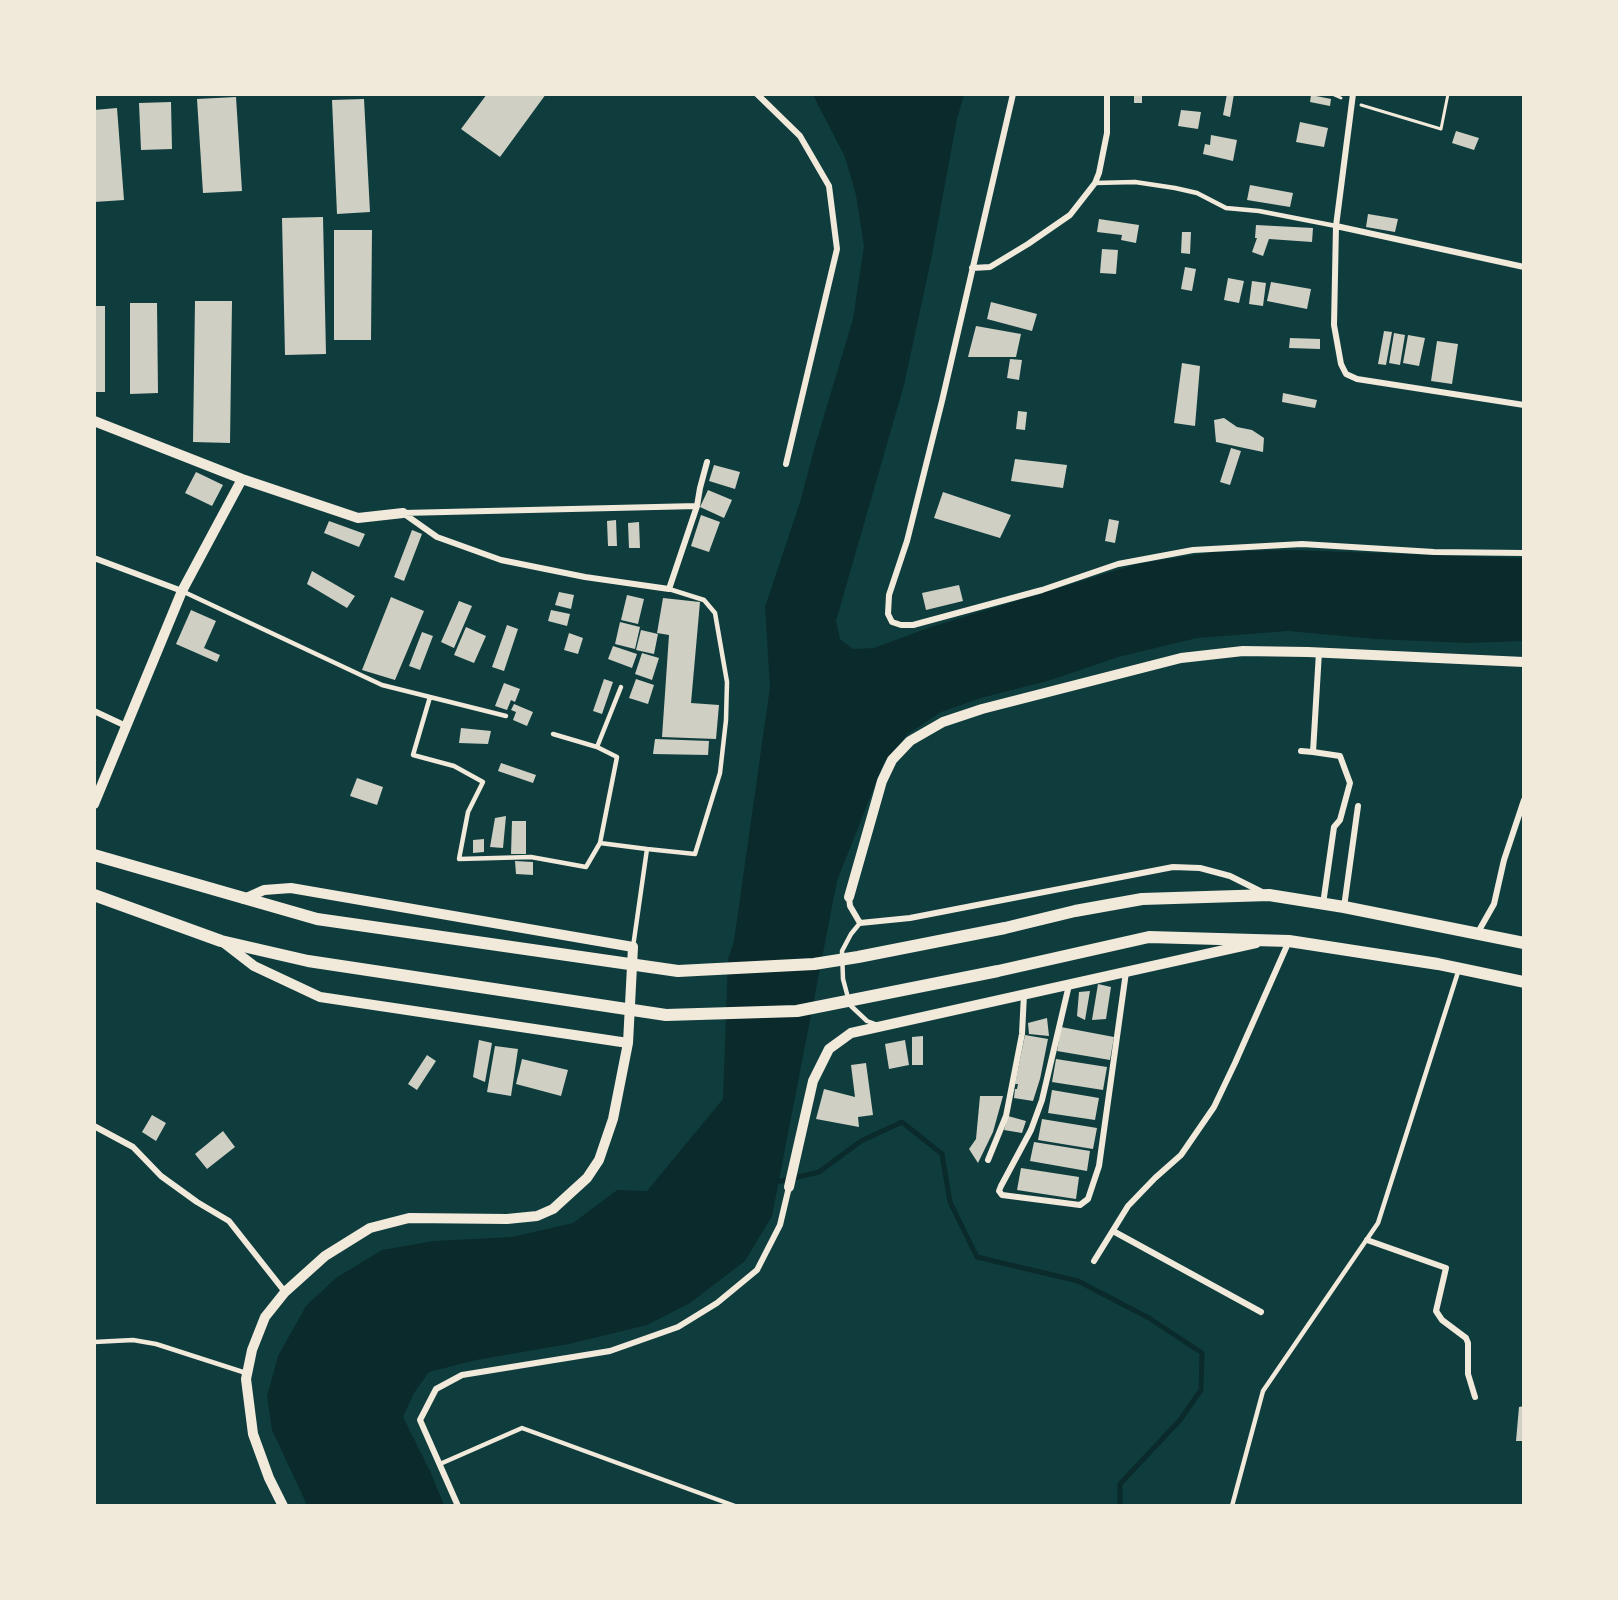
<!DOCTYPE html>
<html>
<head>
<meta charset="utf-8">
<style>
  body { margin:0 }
  #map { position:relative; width:1618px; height:1600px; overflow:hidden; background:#0f3d3e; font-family:Roboto,sans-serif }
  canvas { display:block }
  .frame { position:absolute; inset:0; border:96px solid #f1e9da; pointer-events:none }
</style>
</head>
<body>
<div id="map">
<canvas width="1618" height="1600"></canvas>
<div class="frame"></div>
</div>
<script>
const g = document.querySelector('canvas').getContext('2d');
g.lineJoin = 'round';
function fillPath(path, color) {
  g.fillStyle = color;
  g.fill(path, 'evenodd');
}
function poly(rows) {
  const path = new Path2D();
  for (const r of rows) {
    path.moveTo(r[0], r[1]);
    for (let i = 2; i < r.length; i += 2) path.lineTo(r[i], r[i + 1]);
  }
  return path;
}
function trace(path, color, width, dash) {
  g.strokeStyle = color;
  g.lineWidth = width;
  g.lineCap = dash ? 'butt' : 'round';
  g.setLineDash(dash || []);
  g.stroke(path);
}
fillPath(poly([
  [813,95,964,95,957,119,931,260,904,385,836,621,840,639,853,649,874,648,931,627,1137,564,1213,552,1289,550,1523,558,1523,641,1466,643,1376,639,1288,631,1197,638,1118,657,1051,680,981,698,941,712,908,734,884,762,837,881,772,1216,745,1261,690,1303,647,1325,569,1344,476,1360,429,1372,414,1393,403,1417,430,1471,444,1505,307,1505,272,1430,267,1396,278,1356,306,1306,336,1278,382,1250,434,1241,512,1237,573,1223,617,1190,647,1191,723,1099,728,959,734,941,770,687,765,607,800,502,815,446,853,319,864,246,856,195,845,157]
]), '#0a2a2b');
trace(poly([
  [773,1183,819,1172,861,1141,902,1122,942,1154,950,1202,977,1257,1078,1281,1149,1318,1202,1353,1201,1390,1180,1420,1120,1484,1120,1506]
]), '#0a2a2b', 5);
fillPath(poly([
  [487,94,546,94,500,157,461,129],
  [1134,94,1142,94,1142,103,1134,103],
  [1227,94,1234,94,1230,117,1223,115],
  [1311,95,1331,99,1330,106,1310,102],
  [236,97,242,191,203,193,197,99],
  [364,99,370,212,337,214,332,100],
  [171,102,172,149,141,150,139,103],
  [117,108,124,200,94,202,94,110],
  [1181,110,1201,112,1198,129,1178,126],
  [1300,122,1328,128,1324,147,1296,142],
  [1456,131,1479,138,1474,150,1452,143],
  [1211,135,1237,140,1233,161,1203,154,1205,144,1210,145],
  [1250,185,1293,193,1290,207,1247,200],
  [1368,214,1398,219,1395,232,1366,227],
  [323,217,326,354,285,355,282,218],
  [1099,219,1139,225,1136,243,1121,240,1122,235,1097,232],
  [1256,225,1313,228,1312,242,1269,239,1263,256,1252,252,1257,238,1255,238],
  [334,230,372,230,371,340,334,340],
  [1182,232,1191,232,1190,254,1181,253],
  [1102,249,1118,250,1116,274,1100,273],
  [1185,267,1196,269,1192,291,1181,289],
  [1228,278,1244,281,1239,303,1224,300],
  [1252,281,1266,283,1263,306,1249,304],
  [1271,282,1311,289,1307,309,1267,301],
  [195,301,232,301,230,443,193,442],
  [991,302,1037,314,1032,331,987,319],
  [130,303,157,303,158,393,130,394],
  [94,306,105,306,105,392,94,392],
  [976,326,1021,334,1016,357,968,357],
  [1384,331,1392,332,1386,365,1378,364],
  [1394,333,1405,335,1400,365,1389,363],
  [1408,335,1425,338,1419,366,1403,363],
  [1290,338,1320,339,1320,349,1289,348],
  [1437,341,1458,344,1452,384,1431,381],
  [1010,359,1022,360,1019,380,1007,378],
  [1182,363,1200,366,1195,426,1174,423],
  [1283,393,1317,400,1315,408,1282,402],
  [1018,411,1027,412,1025,430,1016,429],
  [1224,418,1237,427,1252,430,1264,438,1263,452,1216,442,1214,420],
  [1231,448,1241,451,1230,485,1220,482],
  [1015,459,1067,465,1063,488,1011,481],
  [714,465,740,472,735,489,709,481],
  [196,472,223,485,212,506,185,493],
  [708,490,732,500,724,518,700,507],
  [943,492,1011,515,1000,538,934,518],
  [701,515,720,522,709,552,691,546],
  [1109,519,1119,521,1115,543,1105,541],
  [616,520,617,546,608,546,607,521],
  [329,521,365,534,359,547,324,533],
  [639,522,640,548,629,548,628,523],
  [412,530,422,534,404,581,394,577],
  [312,571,355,596,347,608,307,584],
  [959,585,963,601,926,610,922,593],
  [559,592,574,595,571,609,555,605],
  [627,595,644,599,638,624,621,620],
  [391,597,424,611,395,680,362,670],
  [663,598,700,602,691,703,719,705,716,739,662,737,669,635,657,633],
  [459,601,472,606,454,648,441,642],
  [191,610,216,621,204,648,220,655,217,662,176,644],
  [551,610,570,614,567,626,548,621],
  [620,622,640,627,635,649,615,644],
  [507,625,518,629,504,671,492,667],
  [466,627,486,636,474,663,454,655],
  [641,630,658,634,654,654,636,650],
  [422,632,433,636,420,670,409,666],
  [569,633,583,638,578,654,564,650],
  [613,646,637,654,632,668,608,659],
  [642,653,659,658,652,680,635,674],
  [604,679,613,682,602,714,593,711],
  [636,679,654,685,648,704,629,698],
  [504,683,520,689,515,702,511,700,507,710,495,706],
  [514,704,533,712,527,726,513,720,516,712,511,710],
  [461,728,491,731,488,744,459,743],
  [655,739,709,741,708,755,653,754],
  [501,763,536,775,533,783,498,771],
  [357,778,383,787,377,805,350,796],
  [506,816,503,848,490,847,495,818],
  [512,821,526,821,526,854,511,854],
  [484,839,484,852,473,853,473,840],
  [515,861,533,862,533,875,516,874],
  [1098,984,1111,987,1106,1019,1092,1020],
  [1090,991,1085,1020,1077,1016,1079,992],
  [1047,1018,1049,1036,1029,1034,1028,1023],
  [1061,1027,1114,1037,1110,1060,1057,1051],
  [1025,1035,1048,1039,1040,1079,1033,1101,1014,1098,1015,1089,1017,1089,1018,1084,1015,1084],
  [923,1036,923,1065,912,1065,912,1037],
  [479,1040,492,1043,485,1082,473,1077],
  [905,1040,909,1065,889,1069,885,1044],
  [495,1046,518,1049,511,1096,487,1092],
  [427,1055,436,1061,417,1090,408,1084],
  [522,1059,568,1070,561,1096,516,1084],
  [1056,1059,1107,1067,1103,1090,1052,1082],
  [866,1063,873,1115,858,1117,859,1127,816,1119,824,1089,855,1097,851,1065],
  [1052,1090,1099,1098,1095,1120,1048,1113],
  [980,1096,1003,1096,993,1132,978,1163,969,1149,976,1139],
  [152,1115,166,1123,156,1141,142,1132],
  [1008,1116,1026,1121,1022,1133,1004,1130],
  [1042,1119,1097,1128,1093,1149,1038,1140],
  [223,1131,235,1147,207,1169,195,1154],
  [1034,1142,1090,1151,1087,1171,1030,1161],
  [1021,1168,1079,1177,1076,1199,1017,1190],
  [1524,1406,1524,1441,1516,1441,1519,1407]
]), '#cfcfc3');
trace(poly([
  [1332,94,1341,98],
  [1361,105,1441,129,1448,94]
]), '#f1e9da', 3);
trace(poly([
  [1095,183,1135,182,1175,188,1197,193,1226,208,1259,211,1336,226],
  [182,591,382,685,506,716],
  [430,697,413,755,454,766,483,782,468,812,459,859,531,857,586,867,600,843,617,757,597,747,553,734],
  [597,747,621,687],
  [600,843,647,849],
  [860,923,851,934,842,951,843,979,850,1005,867,1021,875,1024],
  [633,947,647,849,695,854,720,773,726,720,727,682,715,613,704,600,669,589],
  [94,1342,133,1340,156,1344,246,1373],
  [440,1464,522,1428,735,1506],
  [1232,1506,1263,1391,1378,1223,1459,969]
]), '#f1e9da', 4.5);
trace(poly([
  [757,94,800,136,829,186,837,249,786,464],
  [1013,94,942,401,907,541,889,595,888,614,892,622,901,625,913,625,1042,590,1118,564,1193,550,1302,544,1434,552,1524,553],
  [1353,94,1336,226,1334,325,1341,364,1346,374,1357,379,1524,405],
  [1336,226,1524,267],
  [972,268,990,267,1028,244,1070,215,1095,183,1099,173,1107,133,1107,94],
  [697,506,669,589,585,577,501,560,437,537,403,513,697,506],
  [697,506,700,488,707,462],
  [94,558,182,591],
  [1319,652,1313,752,1340,756,1350,783,1340,820,1334,827,1323,904],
  [94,711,126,726],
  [1301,751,1313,752],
  [849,897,850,906,860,923,910,918,1173,867,1200,868,1230,876,1262,892],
  [1344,907,1358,806],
  [1477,934,1494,904,1504,860,1524,800],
  [1069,985,1042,1100,1031,1130,1001,1186,999,1191,1002,1195,1080,1205,1088,1199,1099,1166,1126,972],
  [94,1126,133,1147,161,1176,197,1202,229,1221,285,1292],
  [988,1160,1006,1116,1022,1034,1024,994],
  [1113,1231,1261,1312],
  [1367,1240,1446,1268,1436,1311,1442,1320,1466,1338,1468,1343,1468,1374,1475,1397],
  [1094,1261,1128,1206,1155,1178,1181,1155,1214,1107,1235,1063,1289,941],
  [458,1506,420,1420,436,1389,462,1375,610,1351,678,1327,717,1303,757,1270,780,1225,789,1187]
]), '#f1e9da', 6);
trace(poly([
  [94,421,242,479,358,518,403,513],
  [94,804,182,591,242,479],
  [849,897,882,781,892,760,910,741,943,722,982,709,1181,658,1243,651,1308,652,1524,662],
  [244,899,264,890,291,888,633,947,628,1043,613,1119,599,1160,587,1178,553,1209,537,1216,507,1219,409,1218,370,1228,325,1256,285,1292,265,1317,252,1350,246,1379,253,1434,269,1478,283,1506],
  [223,942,254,966,320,997,628,1043],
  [789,1187,813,1081,829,1049,851,1033,1256,943]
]), '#f1e9da', 10);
trace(poly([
  [94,855,317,919,678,971,814,964,858,957,1005,928,1075,911,1142,899,1269,895,1344,907,1524,943],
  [94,895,221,941,308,961,666,1015,797,1011,998,971,1149,937,1289,941,1438,964,1524,982]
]), '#f1e9da', 12);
</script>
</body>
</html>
